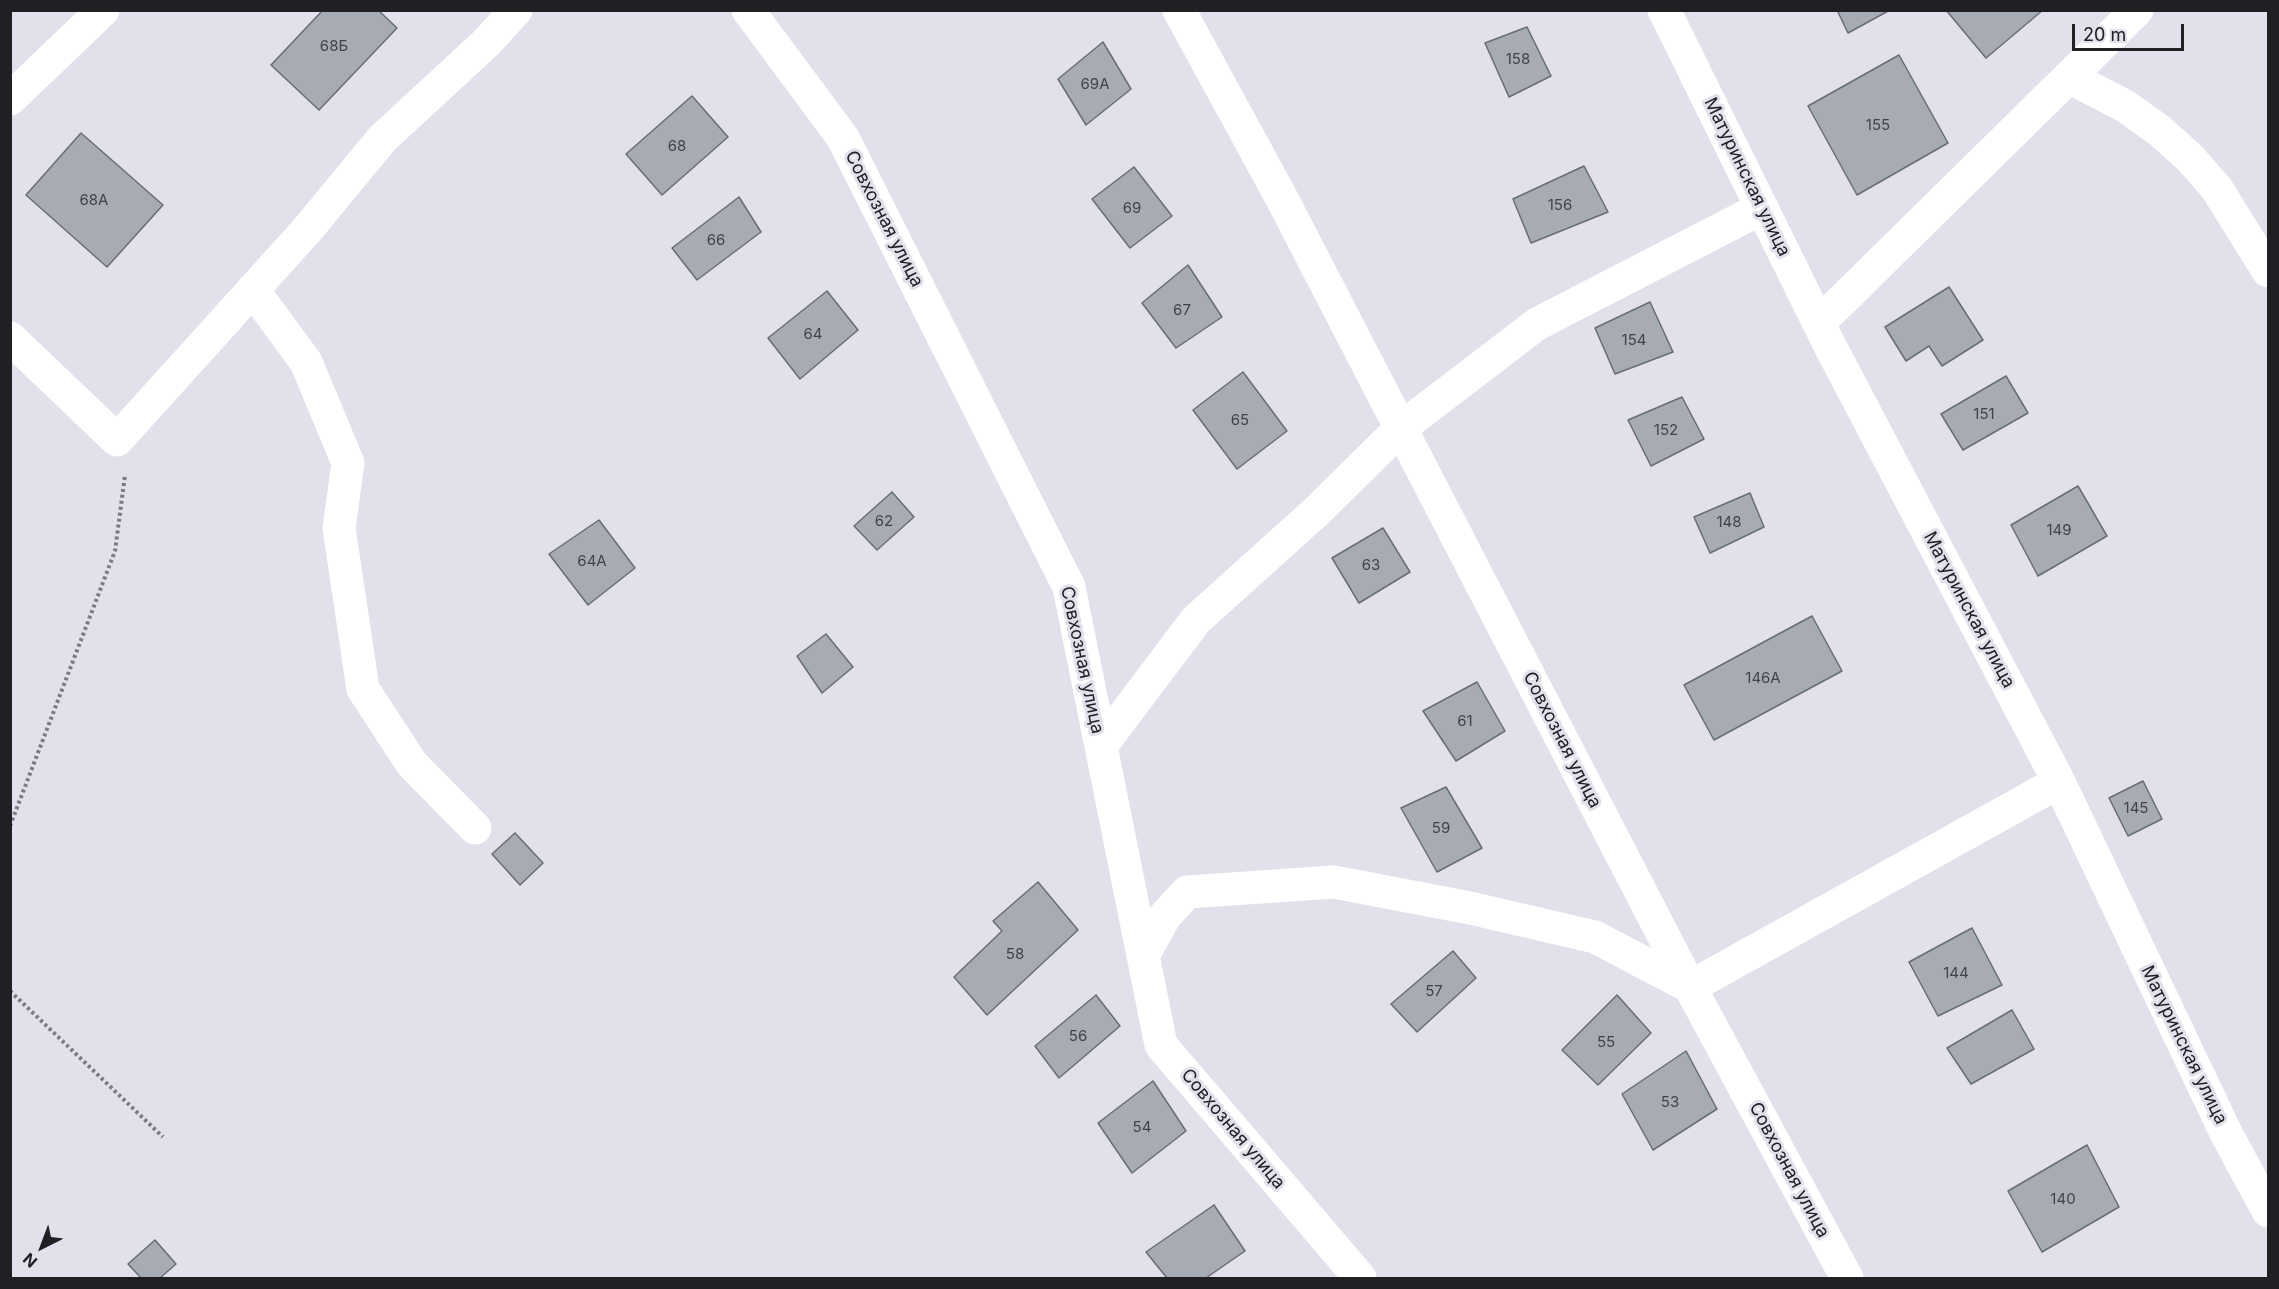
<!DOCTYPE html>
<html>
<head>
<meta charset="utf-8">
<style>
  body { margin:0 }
  #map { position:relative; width:2279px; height:1289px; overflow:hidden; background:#e1e0eb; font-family:Inter,sans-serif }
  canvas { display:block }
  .frame { position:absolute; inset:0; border:12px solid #202024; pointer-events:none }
  .north { position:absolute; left:12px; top:1217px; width:60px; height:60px; -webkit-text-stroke:4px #e1e0eb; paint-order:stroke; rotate:222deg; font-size:16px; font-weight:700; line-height:24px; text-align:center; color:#202024 }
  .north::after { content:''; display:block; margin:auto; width:21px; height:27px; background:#202024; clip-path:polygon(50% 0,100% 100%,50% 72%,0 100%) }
  .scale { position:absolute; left:2072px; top:24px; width:112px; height:27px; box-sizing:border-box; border:3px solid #202024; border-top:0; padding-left:8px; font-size:18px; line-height:21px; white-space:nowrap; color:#202024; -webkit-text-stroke:4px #e1e0eb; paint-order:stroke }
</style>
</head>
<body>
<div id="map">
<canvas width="2279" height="1289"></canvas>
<div class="frame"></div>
<div class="north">N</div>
<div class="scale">20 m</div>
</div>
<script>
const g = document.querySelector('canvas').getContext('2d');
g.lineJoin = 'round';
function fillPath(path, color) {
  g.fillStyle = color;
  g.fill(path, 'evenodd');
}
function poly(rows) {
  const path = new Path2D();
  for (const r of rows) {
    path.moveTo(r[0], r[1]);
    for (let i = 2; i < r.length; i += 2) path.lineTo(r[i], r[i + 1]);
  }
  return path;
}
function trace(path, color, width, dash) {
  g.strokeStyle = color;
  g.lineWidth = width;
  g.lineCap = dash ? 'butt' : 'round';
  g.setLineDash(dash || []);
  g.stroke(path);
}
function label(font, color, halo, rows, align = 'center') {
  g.font = font + ' Inter,sans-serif';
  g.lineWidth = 6;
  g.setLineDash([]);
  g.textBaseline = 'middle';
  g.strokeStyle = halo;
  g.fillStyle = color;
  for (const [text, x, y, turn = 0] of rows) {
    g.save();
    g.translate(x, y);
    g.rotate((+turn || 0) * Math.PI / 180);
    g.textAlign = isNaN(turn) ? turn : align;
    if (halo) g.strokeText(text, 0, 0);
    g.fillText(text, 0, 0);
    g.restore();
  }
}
const building = poly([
  [323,10,378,10,397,28,319,110,271,65,323,10],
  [1837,10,1890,10,1848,33,1837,10],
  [1946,10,2043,10,1986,58,1946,10],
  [1527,27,1551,76,1509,97,1485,43,1527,27],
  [1103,42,1131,89,1086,125,1058,79,1103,42],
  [1899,55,1948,143,1857,195,1808,106,1899,55],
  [692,96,728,137,662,195,626,154,692,96],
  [81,133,163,205,107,267,26,195,81,133],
  [1584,166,1608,212,1531,243,1513,199,1584,166],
  [1134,167,1172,216,1130,248,1092,199,1134,167],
  [739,197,761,232,697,280,672,248,739,197],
  [1188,265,1222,317,1176,348,1142,303,1188,265],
  [1949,287,1983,340,1942,366,1929,346,1906,361,1885,327,1949,287],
  [827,291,858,330,800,379,768,338,827,291],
  [1650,302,1673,352,1615,374,1595,328,1650,302],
  [1243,372,1287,431,1237,469,1193,410,1243,372],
  [2006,376,2028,413,1963,450,1941,414,2006,376],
  [1682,397,1704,439,1651,466,1628,420,1682,397],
  [2078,486,2107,536,2038,576,2011,525,2078,486],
  [892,492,914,517,877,550,854,526,892,492],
  [1750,493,1764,527,1710,553,1694,517,1750,493],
  [599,520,635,568,588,605,549,554,599,520],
  [1383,528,1410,572,1359,603,1332,558,1383,528],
  [1812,616,1842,671,1714,740,1684,685,1812,616],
  [826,634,853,667,822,693,797,656,826,634],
  [1477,682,1505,731,1456,761,1423,711,1477,682],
  [2143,781,2162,819,2128,836,2109,798,2143,781],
  [1446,787,1482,848,1437,872,1401,808,1446,787],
  [515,833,543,863,520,885,492,854,515,833],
  [1038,882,1078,930,987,1015,954,977,1002,931,993,921,1038,882],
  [1972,928,2002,985,1938,1016,1909,962,1972,928],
  [1453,951,1476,978,1417,1032,1391,1004,1453,951],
  [1096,995,1120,1026,1059,1078,1035,1046,1096,995],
  [1617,995,1651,1033,1598,1085,1562,1050,1617,995],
  [2012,1010,2034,1049,1971,1084,1947,1048,2012,1010],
  [1686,1051,1717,1109,1653,1150,1622,1094,1686,1051],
  [1153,1081,1186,1131,1132,1173,1098,1123,1153,1081],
  [2087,1145,2119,1207,2042,1252,2008,1191,2087,1145],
  [1214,1205,1245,1251,1206,1278,1167,1278,1146,1252,1214,1205],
  [155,1240,176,1264,160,1278,141,1278,128,1264,155,1240]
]);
fillPath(building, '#a6abb4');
trace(building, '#686d75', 1.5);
trace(poly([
  [10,826,115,551,125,475],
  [10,991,163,1137]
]), '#7a7a81', 4, [3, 3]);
trace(poly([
  [748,10,843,138,1069,587,1161,1045,1360,1278],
  [1179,10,1280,195,1690,987,1847,1278],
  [1664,10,1829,344,2059,782,2226,1133,2268,1211],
  [2069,77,2125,106,2160,131,2190,158,2217,189,2268,271],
  [10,99,103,10],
  [253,290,306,362,348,463,339,528,363,689,412,764,475,828],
  [1819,323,2137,10],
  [10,338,117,440,307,230,382,139,487,42,516,10],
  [1101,746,1196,620,1317,511,1401,428,1537,324,1762,208],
  [1143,956,1165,916,1187,892,1334,882,1470,908,1595,937,1690,987],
  [1690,987,2059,782]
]), '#fff', 33);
label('15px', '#424348', null, [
  ["68Б",334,46],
  ["158",1518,59],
  ["69А",1095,84],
  ["155",1878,125],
  ["68",677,146],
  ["68А",94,200],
  ["156",1560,205],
  ["69",1132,208],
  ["66",716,240],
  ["67",1182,310],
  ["64",813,334],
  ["154",1634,340],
  ["151",1984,414],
  ["65",1240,420],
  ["152",1666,430],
  ["62",884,521],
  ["148",1729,522],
  ["149",2059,530],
  ["64А",592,561],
  ["63",1371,565],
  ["146А",1763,678],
  ["61",1465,721],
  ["145",2136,808],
  ["59",1441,828],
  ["58",1015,954],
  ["144",1956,973],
  ["57",1434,991],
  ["56",1078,1036],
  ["55",1606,1042],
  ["53",1670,1102],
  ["54",1142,1127],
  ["140",2063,1199]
]);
label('18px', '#202024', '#e1e0eb', [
  ["Матуринская улица",1747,177,64],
  ["Совхозная улица",884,219,63],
  ["Матуринская улица",1969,610,62],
  ["Совхозная улица",1082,660,78],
  ["Совхозная улица",1562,740,63],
  ["Матуринская улица",2184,1045,64],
  ["Совхозная улица",1233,1129,50],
  ["Совхозная улица",1789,1170,62]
]);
</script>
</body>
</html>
